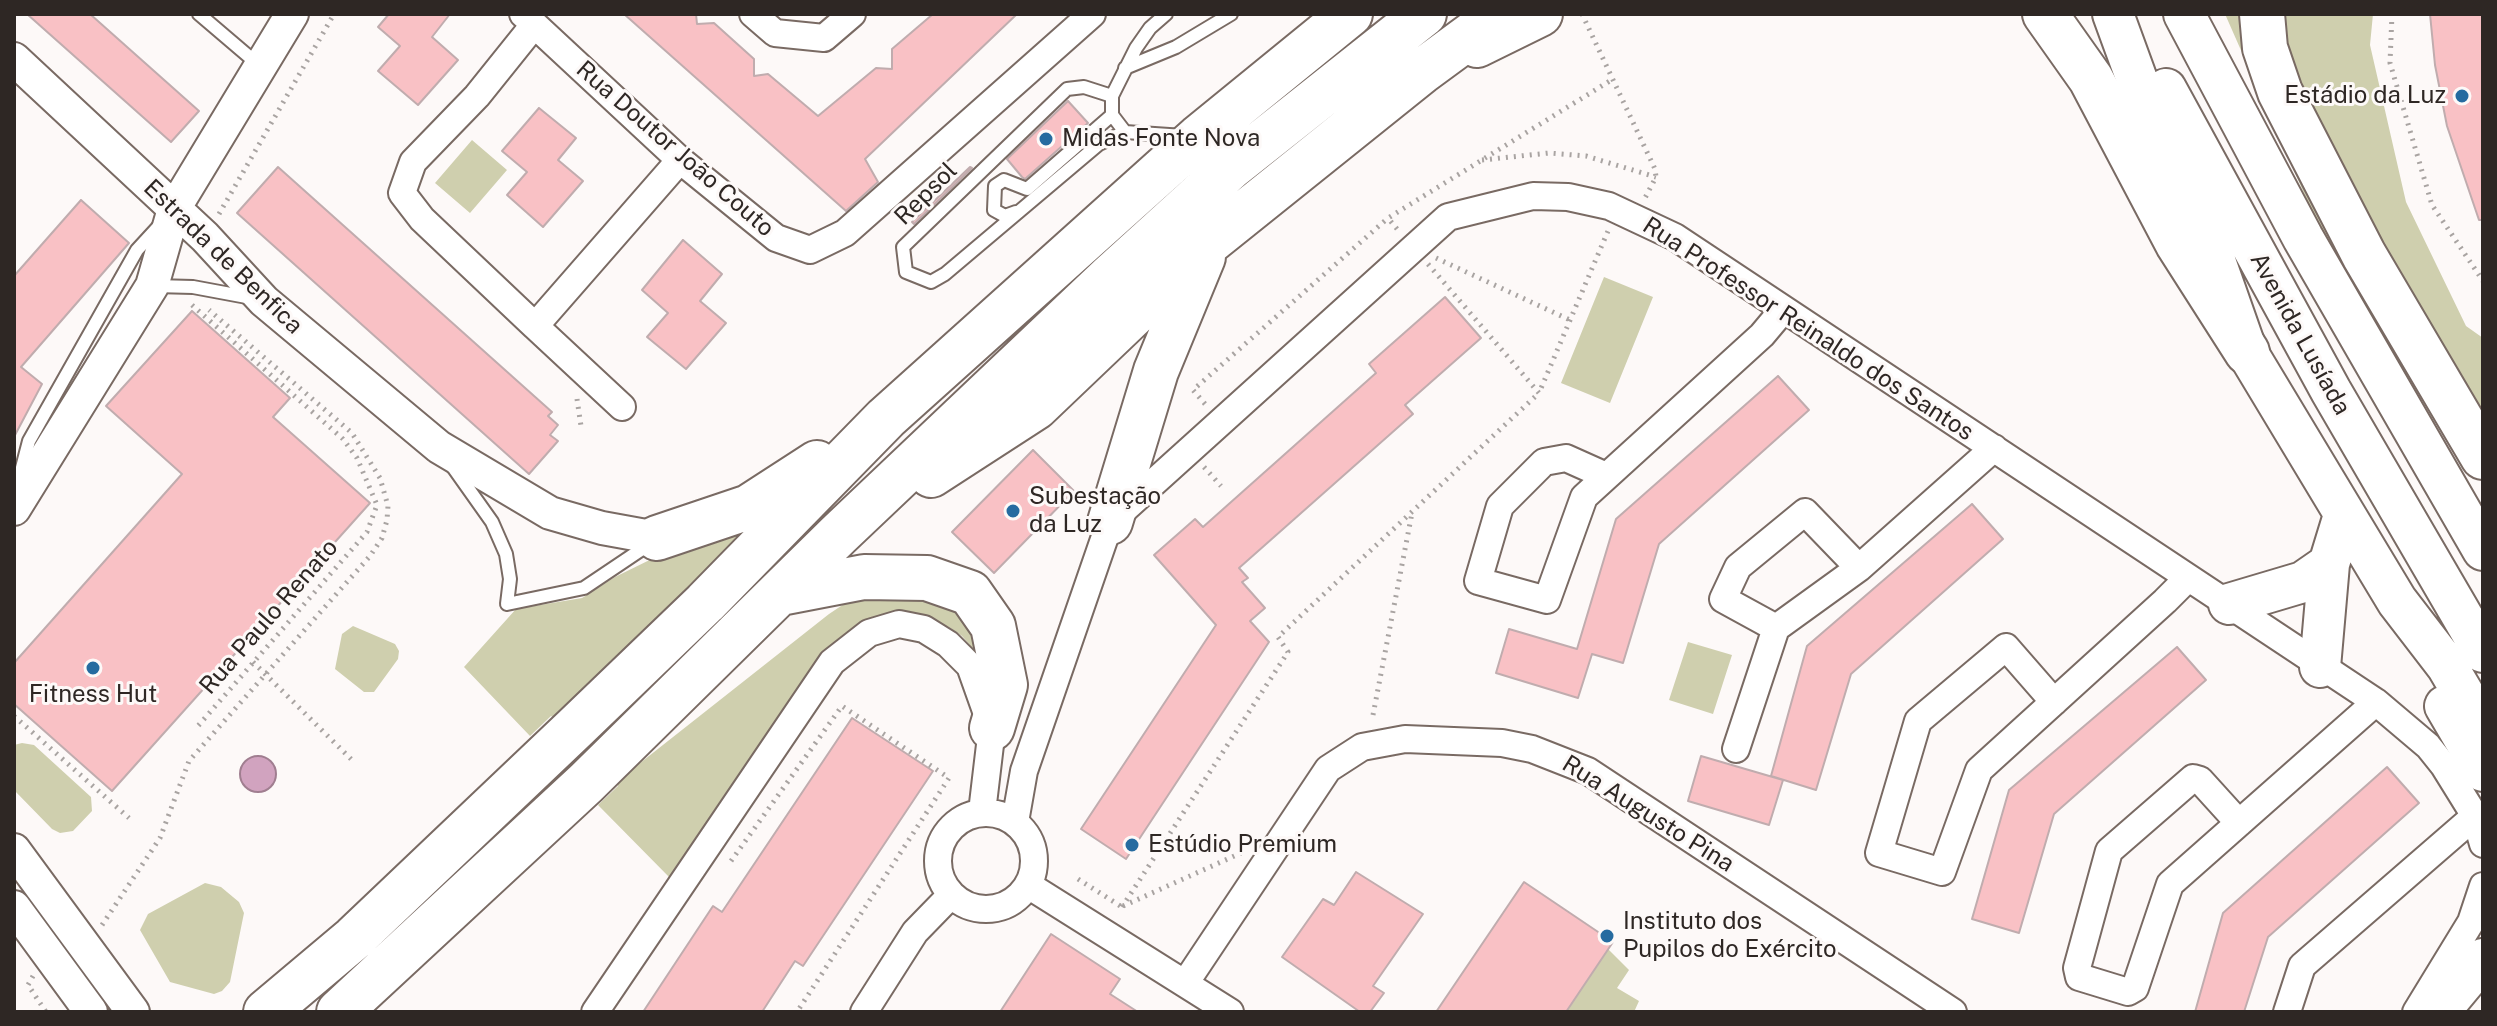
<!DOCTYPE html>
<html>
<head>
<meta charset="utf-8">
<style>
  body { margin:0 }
  #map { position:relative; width:2497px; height:1026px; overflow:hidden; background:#fdf9f8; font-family:"Public Sans",sans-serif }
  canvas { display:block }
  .frame { position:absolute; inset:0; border:16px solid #2e2724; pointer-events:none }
</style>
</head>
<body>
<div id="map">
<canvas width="2497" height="1026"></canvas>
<div class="frame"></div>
</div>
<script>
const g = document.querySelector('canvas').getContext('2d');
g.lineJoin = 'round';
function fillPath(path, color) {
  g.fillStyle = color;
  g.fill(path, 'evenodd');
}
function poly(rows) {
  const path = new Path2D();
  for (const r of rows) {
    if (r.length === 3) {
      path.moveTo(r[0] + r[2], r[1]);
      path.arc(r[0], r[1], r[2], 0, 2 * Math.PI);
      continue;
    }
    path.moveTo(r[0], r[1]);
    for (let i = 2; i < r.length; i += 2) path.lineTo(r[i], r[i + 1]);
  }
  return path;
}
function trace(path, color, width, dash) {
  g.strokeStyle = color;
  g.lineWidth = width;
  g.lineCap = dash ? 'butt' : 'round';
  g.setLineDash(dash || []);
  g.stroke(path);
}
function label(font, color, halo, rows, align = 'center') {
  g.font = font + ' "Public Sans",sans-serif';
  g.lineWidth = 6;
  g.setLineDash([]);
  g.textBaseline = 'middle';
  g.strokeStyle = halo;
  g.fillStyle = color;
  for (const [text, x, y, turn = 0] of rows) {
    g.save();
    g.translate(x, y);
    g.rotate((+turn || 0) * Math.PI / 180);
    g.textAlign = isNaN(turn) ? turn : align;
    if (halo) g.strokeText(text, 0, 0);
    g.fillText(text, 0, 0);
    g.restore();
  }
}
fillPath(poly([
  [2225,14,2373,14,2370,45,2406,202,2466,326,2483,338,2483,411,2343,282],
  [472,140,507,170,470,213,435,183],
  [1604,277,1653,297,1610,403,1561,383],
  [739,532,739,537,554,718,551,716,530,736,464,667,516,609,582,598,615,577,672,549],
  [894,586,955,608,970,625,980,657,962,636,949,627,912,615,821,670,670,878,598,805,618,786,616,782,829,614,850,600],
  [353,626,395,644,399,651,398,659,374,692,364,692,335,669,342,634],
  [1688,642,1732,655,1713,714,1669,700],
  [22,743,34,745,91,797,92,811,73,831,60,833,52,829,14,790,14,745],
  [205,883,221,887,239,902,244,913,230,982,222,991,214,994,170,982,140,930,148,914],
  [1608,949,1629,970,1617,988,1639,1001,1634,1012,1566,1012]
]), '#cfcfae');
const water = poly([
  [258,774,18]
]);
fillPath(water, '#d1a3bf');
trace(water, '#a07e90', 2);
const building = poly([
  [27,14,90,14,199,111,171,142,27,14],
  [389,14,450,14,432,37,458,60,418,105,378,71,400,46,378,27,389,14],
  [624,14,696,14,697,24,714,23,754,59,754,76,768,74,818,116,876,68,892,69,892,49,933,14,1017,14,865,159,878,182,846,211,624,14],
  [2430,14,2483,14,2483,220,2479,220,2447,126,2435,65,2430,14],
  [1068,101,1088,123,1025,179,1022,177,1007,159,1068,101],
  [539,108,576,138,558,160,583,181,543,227,507,195,527,172,502,151,539,108],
  [278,167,552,412,548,416,558,425,550,435,558,441,529,474,237,213,278,167],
  [970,167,972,168,914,224,912,222,970,167],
  [81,200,129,243,21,367,42,384,14,437,14,276,81,200],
  [683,240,722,274,700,301,726,323,686,369,647,337,668,313,642,290,683,240],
  [1445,297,1481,338,1405,405,1413,414,1239,568,1248,578,1242,582,1265,608,1250,621,1269,642,1126,859,1081,829,1216,625,1154,555,1195,519,1203,527,1376,373,1369,364,1445,297],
  [192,311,290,398,273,417,370,503,112,791,14,704,14,663,182,474,106,406,192,311],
  [1778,376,1809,410,1659,544,1623,663,1592,654,1578,698,1496,673,1509,629,1577,649,1616,519,1778,376],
  [1033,450,1074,491,994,573,952,532,1033,450],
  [1972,504,2003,539,1851,674,1816,790,1771,776,1807,646,1972,504],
  [2177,647,2206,680,2054,814,2019,933,1972,919,2009,790,2177,647],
  [852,718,933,771,803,966,795,961,762,1012,643,1012,713,906,722,912,852,718],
  [1701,756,1783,780,1769,825,1688,801,1701,756],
  [2387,767,2419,803,2268,937,2244,1012,2195,1012,2223,913,2387,767],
  [1356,872,1423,914,1373,986,1384,993,1370,1012,1360,1012,1282,957,1323,899,1334,905,1356,872],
  [1524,882,1613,942,1566,1012,1436,1012,1524,882],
  [1051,934,1120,979,1110,994,1138,1012,1000,1012,1051,934]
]);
fillPath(building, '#f9c1c5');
trace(building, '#c0acae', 2);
const service = poly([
  [199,14,260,66],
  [1166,14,1150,28,1136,48,1112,96,1112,115,1125,132,1184,136],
  [1125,68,1176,47,1231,14],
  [1112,96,1084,87,1067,89,903,247,906,272,931,282,945,274,1099,144,1125,132],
  [1016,212,1005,216,994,210,995,186,1004,180,1027,189,1112,115],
  [155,286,193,287,252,298],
  [453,467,492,522,506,554,510,579,507,604,584,588,651,543],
  [18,483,29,441,137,250,160,225]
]);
const minor = poly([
  [523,14,680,160,776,238,810,250,845,233,1092,14],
  [753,14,775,33,824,38,852,14],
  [534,25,477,96,413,162,402,193,422,219,535,326],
  [622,407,535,326,680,160],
  [1604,475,1566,458,1544,462,1500,506,1478,581,1547,600,1584,497,1762,335,1783,310],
  [1776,628,1723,599,1738,567,1805,512,1859,568],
  [2054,702,2006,647,1918,721,1879,853,1942,872,1979,770,2165,601,2187,579],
  [1736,749,1776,628,1859,568,1994,448],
  [986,861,48],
  [1015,822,1024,771,1110,522,1448,217,1533,196,1568,197,1609,206,1675,237,2376,702,2428,746,2444,766,2475,816,2483,844],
  [2239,823,2200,780,2193,778,2109,851,2077,968,2079,977,2128,992,2135,988,2170,884,2239,823,2376,702],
  [1028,885,1230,1012],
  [1186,982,1328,769,1362,747,1405,739,1502,743,1532,749,1588,771,1953,1012],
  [595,1012,832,662,869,633,899,624,924,629,948,644,970,666,992,728,982,812],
  [864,1012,915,932,951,895],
  [2287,1012,2302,966,2475,816],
  [2416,1012,2471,922,2483,886]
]);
const tertiary = poly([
  [14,59,205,237,264,301,439,447,550,513,602,528,657,538],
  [14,509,152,286,174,209,292,14],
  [14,850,133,1012],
  [14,907,91,1012]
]);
const primary = poly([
  [2113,14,2144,99,2205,232,2247,352,2397,601,2447,666,2483,727],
  [2184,14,2303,238,2483,550],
  [2166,89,2331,391,2483,652],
  [2229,604,2303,582,2329,564],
  [2320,667,2329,564,2344,515],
  [2445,706,2483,771],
  [2439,1012,2483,959]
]);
const trunk = poly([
  [2045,14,2091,79,2178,244,2247,352],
  [2262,14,2265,48,2280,92,2364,255,2483,457],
  [1477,45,1540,14],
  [931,475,1036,407,1209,242,1421,72,1500,14],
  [1110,522,1156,371,1203,257],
  [657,538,749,507,817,463],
  [781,593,864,577,927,578,970,593,993,626,1005,685,992,728],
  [266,1012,354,938,575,728,705,603,886,418,1199,137,1350,14],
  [339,1012,586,783,838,535,1110,277,1231,167,1424,14]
]);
trace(service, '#796a63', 16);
trace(minor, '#796a63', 30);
trace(tertiary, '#796a63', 36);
trace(primary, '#796a63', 44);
trace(trunk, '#796a63', 48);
trace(poly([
  [1582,14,1655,169,1656,177,1645,198],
  [2392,14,2390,63,2432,205,2483,281],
  [1482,160,1549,153,1586,156,1656,177],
  [219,214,334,14],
  [1397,229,1388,218,1613,79],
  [1436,258,1570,320],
  [1428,264,1539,393,1608,231],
  [192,305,343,439,357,458,377,505,367,532,198,726],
  [577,399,581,426],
  [1205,404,1193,390,1388,218],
  [1204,467,1221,486],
  [253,662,354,762],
  [1373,715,1412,513],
  [14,716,129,818],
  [731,861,842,706,949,778,797,1012],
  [1078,879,1122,907],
  [1123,906,1241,853],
  [1122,907,1288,652,1278,637,1539,393],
  [102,925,160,838,189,761,370,556,382,538,387,520,388,506,380,478,352,433,209,310],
  [33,976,28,985,46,1012]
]), '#a9a4a2', 5, [2, 6]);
trace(service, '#fff', 12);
trace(minor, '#fff', 26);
trace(tertiary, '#fff', 32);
trace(primary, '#fff', 40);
trace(trunk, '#fff', 44);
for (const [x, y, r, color] of [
  [2462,96,8,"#266ba0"],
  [1046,139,8,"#266ba0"],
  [1013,511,8,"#266ba0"],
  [93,668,8,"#266ba0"],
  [1132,845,8,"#266ba0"],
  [1607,936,8,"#266ba0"]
]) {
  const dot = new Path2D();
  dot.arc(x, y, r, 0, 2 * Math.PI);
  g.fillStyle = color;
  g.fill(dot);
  trace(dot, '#fdf9f8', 3);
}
label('24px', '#2e2724', '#fdf9f8', [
  ["Estádio da Luz",2446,96,"right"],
  ["Midas Fonte Nova",1062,139],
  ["Subestação",1029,497],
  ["da Luz",1029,525],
  ["Fitness Hut",93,695,"center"],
  ["Estúdio Premium",1148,845],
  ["Instituto dos",1623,922],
  ["Pupilos do Exército",1623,950]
], 'left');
label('24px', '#2e2724', '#fdf9f8', [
  ["Rua Doutor João Couto",675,149,41],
  ["Repsol",926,194,-45],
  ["Estrada de Benfica",223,257,44],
  ["Rua Professor Reinaldo dos Santos",1808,329,33],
  ["Avenida Lusíada",2300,334,61],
  ["Rua Paulo Renato",269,617,-49],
  ["Rua Augusto Pina",1648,814,32]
]);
</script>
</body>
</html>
